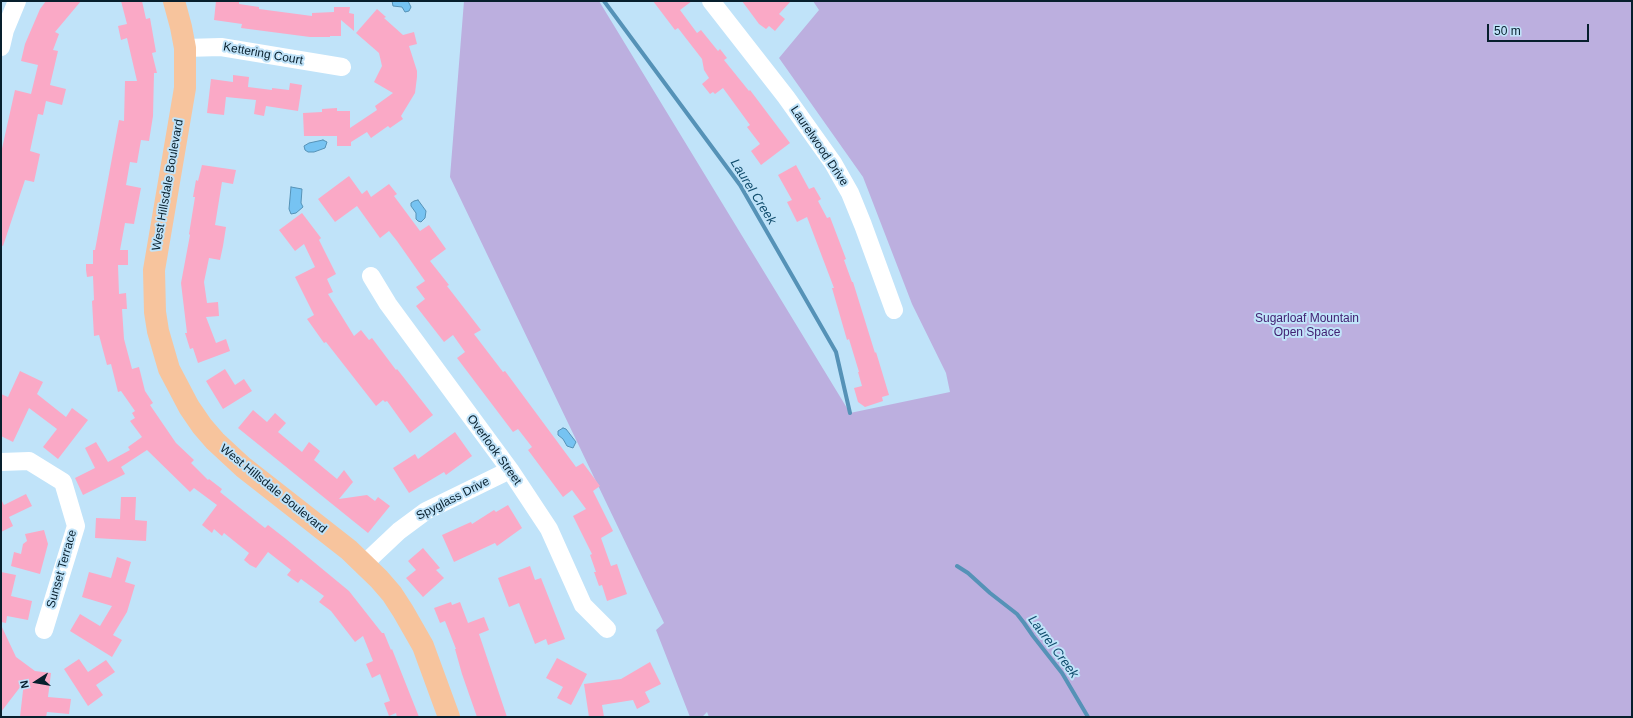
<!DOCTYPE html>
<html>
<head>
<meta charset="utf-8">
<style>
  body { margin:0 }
  #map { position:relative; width:1633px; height:718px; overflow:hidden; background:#c0e3f9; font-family:Arial,sans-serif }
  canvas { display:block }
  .frame { position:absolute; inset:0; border:2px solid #071f2d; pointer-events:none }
  .north { position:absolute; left:16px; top:662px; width:40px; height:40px; -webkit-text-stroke:3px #c0e3f9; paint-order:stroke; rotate:258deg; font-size:11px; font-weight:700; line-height:16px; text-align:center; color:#071f2d }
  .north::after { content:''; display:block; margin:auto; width:14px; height:18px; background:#071f2d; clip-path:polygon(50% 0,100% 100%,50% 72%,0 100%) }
  .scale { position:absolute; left:1487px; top:24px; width:102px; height:18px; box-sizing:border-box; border:2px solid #071f2d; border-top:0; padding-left:5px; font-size:12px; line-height:14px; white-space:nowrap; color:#071f2d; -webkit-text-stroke:3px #c0e3f9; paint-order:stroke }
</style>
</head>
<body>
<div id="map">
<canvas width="1633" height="718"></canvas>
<div class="frame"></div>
<div class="north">N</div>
<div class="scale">50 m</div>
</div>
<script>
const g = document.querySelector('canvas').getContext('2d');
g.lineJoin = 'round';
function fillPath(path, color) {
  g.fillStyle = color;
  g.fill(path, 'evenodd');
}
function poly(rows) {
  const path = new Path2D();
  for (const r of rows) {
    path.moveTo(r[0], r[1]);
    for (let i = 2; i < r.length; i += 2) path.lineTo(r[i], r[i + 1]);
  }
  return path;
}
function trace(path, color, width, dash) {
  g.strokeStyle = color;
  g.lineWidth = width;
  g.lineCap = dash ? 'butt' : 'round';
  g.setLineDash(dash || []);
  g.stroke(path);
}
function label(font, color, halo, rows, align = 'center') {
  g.font = font + ' Arial,sans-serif';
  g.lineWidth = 4;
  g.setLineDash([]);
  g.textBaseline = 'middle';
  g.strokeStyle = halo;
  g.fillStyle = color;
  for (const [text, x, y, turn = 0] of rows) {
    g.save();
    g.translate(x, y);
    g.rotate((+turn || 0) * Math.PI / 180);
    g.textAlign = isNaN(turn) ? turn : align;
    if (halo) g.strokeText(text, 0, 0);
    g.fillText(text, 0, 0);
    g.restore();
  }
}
fillPath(poly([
  [464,1,599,1,850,413,950,392,946,373,912,304,863,177,779,58,819,10,813,1,1632,1,1632,717,709,717,707,712,702,717,690,717,656,630,664,623,450,177]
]), '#bcafdf');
const water = poly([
  [392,1,408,1,411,7,409,11,405,12,402,7,393,6,392,1],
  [323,140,327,142,325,148,314,152,308,152,305,150,304,146,309,143,323,140],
  [291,187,302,189,301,203,303,207,296,213,291,214,289,209,291,187],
  [418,200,426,211,425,218,421,222,418,221,416,219,416,213,411,206,411,203,414,201,418,200],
  [563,428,566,429,576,442,573,448,567,446,563,439,558,435,558,431,563,428]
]);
fillPath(water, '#76c3f2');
trace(water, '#5592b7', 1);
trace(poly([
  [604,1,740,185,836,352,850,413],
  [957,566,968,573,990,593,1017,614,1024,623,1033,636,1062,673,1088,717]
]), '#5592b7', 4);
fillPath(poly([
  [46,1,81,1,55,32,59,34,53,50,58,51,50,85,66,89,62,105,46,101,43,115,38,114,30,151,40,154,34,182,25,180,3,246,1,245,1,153,15,90,31,94,38,65,21,61,25,44,40,9],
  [121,1,142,1,146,19,150,18,156,52,152,53,157,73,154,73,153,116,149,141,141,140,137,163,130,162,126,185,141,188,134,224,125,223,120,250,128,250,128,265,118,265,119,294,126,293,127,309,122,309,124,339,132,369,139,367,145,391,153,403,150,405,176,443,194,460,191,463,208,480,209,479,222,489,220,492,265,528,268,525,286,539,349,591,382,633,384,633,391,650,392,649,419,717,397,717,396,713,389,716,384,703,390,701,380,674,372,678,366,664,373,661,363,636,355,642,331,611,319,602,324,596,301,579,298,583,287,575,291,570,268,552,256,568,250,565,244,560,249,553,224,533,222,536,214,529,212,533,202,525,217,505,194,488,190,492,147,450,121,467,125,474,83,495,75,478,95,468,85,448,96,442,108,462,130,450,128,447,142,437,130,421,135,418,132,413,135,411,121,391,118,392,111,364,107,365,99,335,94,336,92,301,94,300,93,276,87,277,86,270,86,264,93,264,93,250,95,250,119,120,124,121,125,81,137,81,127,38,121,40,118,26,127,24],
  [216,1,239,1,239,4,259,7,259,9,312,16,312,13,334,12,334,7,350,7,349,13,354,14,354,31,341,20,341,36,330,36,330,37,310,37,241,28,242,24,214,20],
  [653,1,692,1,680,10,697,33,701,30,718,51,720,49,727,58,724,60,749,91,750,90,790,143,761,165,751,151,760,144,747,127,750,125,723,88,715,94,713,92,710,94,702,84,709,78,704,70,702,59,678,28,675,30],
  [742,1,791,1,779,14,785,19,775,31,769,26,766,29,759,24],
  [377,9,386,17,384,18,403,35,414,32,417,44,409,46,417,71,417,77,415,93,401,116,403,119,390,128,388,126,371,138,367,132,351,142,351,146,337,146,337,136,304,136,303,113,322,112,322,109,337,108,337,111,350,111,350,128,377,110,375,106,393,93,374,82,382,66,379,53,356,33],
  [233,75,249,77,248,87,272,90,272,88,289,90,290,83,302,85,298,111,266,106,264,116,254,114,256,100,226,97,224,115,207,113,211,79,233,82],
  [202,165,236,170,233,184,222,182,215,225,226,227,223,246,220,260,209,258,204,282,207,303,218,302,219,316,206,317,216,343,226,339,230,351,198,363,193,348,190,349,185,333,187,333,181,283,190,235,189,234,195,197,193,197,196,180,198,181],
  [796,165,809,189,814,187,821,199,818,201,827,218,830,217,846,259,844,260,852,282,853,282,875,353,876,352,889,395,882,397,883,401,865,407,858,402,854,388,862,386,858,372,859,372,849,339,847,340,832,288,834,288,807,217,797,222,787,202,792,200,778,175],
  [349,176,362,194,367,190,371,197,389,184,397,194,394,196,420,231,429,225,446,249,430,261,449,285,447,286,481,330,474,334,503,372,505,371,576,467,583,463,600,486,593,491,613,531,601,538,611,566,617,564,627,594,607,601,602,585,599,586,594,572,596,572,590,555,592,554,573,516,586,509,572,490,563,497,528,450,532,447,518,429,513,432,457,358,465,352,453,335,444,342,416,306,425,299,416,287,425,281,397,241,389,231,380,238,357,206,335,222,318,199],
  [302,213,321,238,319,240,336,274,327,279,333,292,328,294,354,336,361,330,369,340,372,338,396,370,397,369,433,415,410,433,387,401,385,402,383,400,376,406,326,342,324,343,307,319,314,315,295,277,315,267,304,244,295,251,279,230],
  [225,369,235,385,244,379,252,391,223,409,206,381],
  [20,371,43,382,37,394,66,417,72,408,88,420,58,459,43,447,57,429,29,408,13,442,1,436,1,394,8,397],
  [253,410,267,422,275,413,286,423,278,432,302,452,309,442,320,451,314,460,337,479,344,470,353,482,339,499,367,495,375,501,378,497,390,506,368,533,238,428],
  [455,432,472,456,446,475,444,472,409,493,393,468,415,454,418,459],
  [26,494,32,506,9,517,13,526,1,532,1,499,4,505],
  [121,497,136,497,135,520,147,521,146,541,95,538,96,518,120,519],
  [508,505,522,528,497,546,495,543,454,562,442,535,471,522,472,524,494,510,496,512],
  [44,530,48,544,40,574,11,566,14,552,21,554,23,544,27,541,25,534],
  [423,548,440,568,436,570,444,578,423,597,406,578,416,570,408,561],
  [117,557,131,562,125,582,135,585,127,612,113,635,122,640,112,657,70,631,80,614,100,626,112,606,82,597,84,590,89,572,111,578],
  [530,566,535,580,541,578,565,639,548,645,546,639,535,644,519,603,509,607,498,578],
  [1,572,16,575,11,596,32,601,28,620,7,616,6,623,1,622],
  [451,602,452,605,460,602,468,623,484,617,489,630,479,634,507,717,477,717,462,674,455,649,456,649,445,621,440,623,434,608],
  [1,625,16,657,35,671,51,673,48,697,71,699,69,714,47,712,46,717,20,717,24,682,1,712],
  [557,658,587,674,571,705,557,698,563,687,546,678],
  [79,659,88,672,106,660,115,672,96,685,103,695,88,706,64,669],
  [650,662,661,684,645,692,650,702,637,709,633,700,602,705,604,717,589,717,584,684,621,679]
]), '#faa9c6');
trace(poly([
  [711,1,786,97,833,163,850,193,863,225,894,310],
  [1,47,5,30,17,1],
  [185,48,221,47,342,67],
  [371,276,388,304,510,470,549,529,583,605,607,629],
  [1,462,29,461,63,482,76,526,44,630],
  [364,564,399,531,426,511,510,470]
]), '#fff', 18);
trace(poly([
  [174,1,181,27,185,48,185,88,154,270,155,312,158,331,169,369,189,407,202,426,215,441,243,467,349,550,379,579,392,594,403,611,423,646,449,717]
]), '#f7c49d', 22);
label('12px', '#071f2d', '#c0e3f9', [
  ["Kettering Court",263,54,10],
  ["Laurelwood Drive",819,146,56],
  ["West Hillsdale Boulevard",168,185,-80],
  ["Overlook Street",494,450,54],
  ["West Hillsdale Boulevard",273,489,39],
  ["Spyglass Drive",453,499,-27],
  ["Sunset Terrace",62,569,-74]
]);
label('12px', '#412172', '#c0e3f9', [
  ["Sugarloaf Mountain",1307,319],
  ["Open Space",1307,333]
]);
label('italic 13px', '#104d6d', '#c0e3f9', [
  ["Laurel Creek",753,192,58],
  ["Laurel Creek",1053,647,53]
]);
</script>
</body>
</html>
